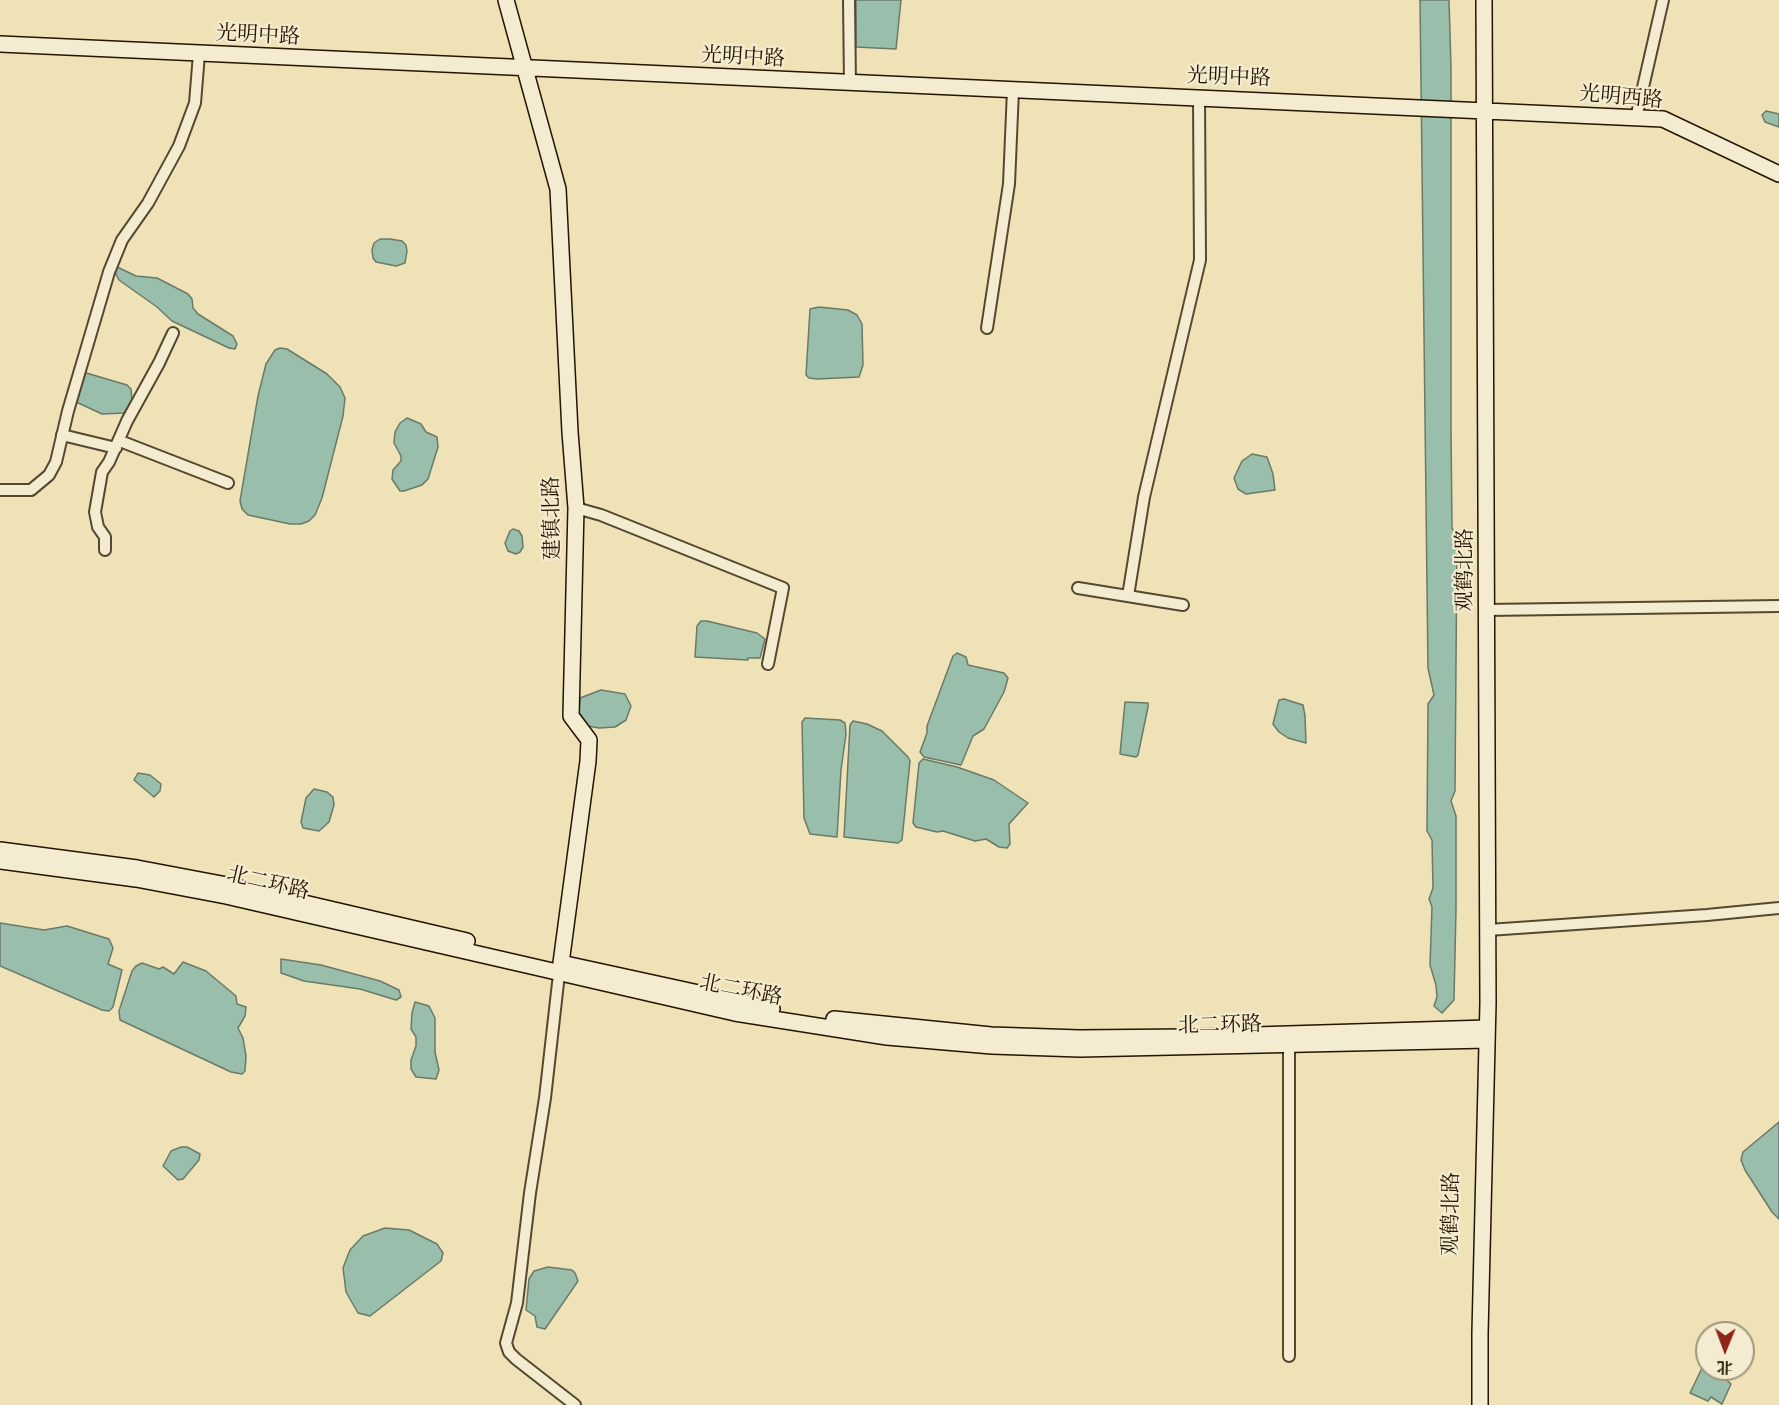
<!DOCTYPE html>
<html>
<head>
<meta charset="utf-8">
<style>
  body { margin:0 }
  #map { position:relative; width:1779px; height:1405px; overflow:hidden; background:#eee2b6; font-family:"IM FELL French Canon","Noto Serif SC",serif }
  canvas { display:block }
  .north { position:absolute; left:1695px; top:1321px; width:60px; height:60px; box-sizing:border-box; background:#f4ecd0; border:2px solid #a1967d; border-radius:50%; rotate:181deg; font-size:16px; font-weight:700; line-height:24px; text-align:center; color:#241400 }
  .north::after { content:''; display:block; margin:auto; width:21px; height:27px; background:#8f2418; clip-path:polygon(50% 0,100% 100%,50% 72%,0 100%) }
</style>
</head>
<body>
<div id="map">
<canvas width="1779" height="1405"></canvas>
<div class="north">北</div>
</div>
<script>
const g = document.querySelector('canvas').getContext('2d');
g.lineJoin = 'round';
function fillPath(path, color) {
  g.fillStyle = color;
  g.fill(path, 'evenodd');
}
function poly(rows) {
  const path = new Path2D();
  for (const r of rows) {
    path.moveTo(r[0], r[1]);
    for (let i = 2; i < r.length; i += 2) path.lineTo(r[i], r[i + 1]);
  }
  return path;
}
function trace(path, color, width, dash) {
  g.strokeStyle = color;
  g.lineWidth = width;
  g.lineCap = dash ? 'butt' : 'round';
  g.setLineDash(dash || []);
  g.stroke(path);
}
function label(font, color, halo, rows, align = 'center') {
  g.font = font + ' "IM FELL French Canon","Noto Serif SC",serif';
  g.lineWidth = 4.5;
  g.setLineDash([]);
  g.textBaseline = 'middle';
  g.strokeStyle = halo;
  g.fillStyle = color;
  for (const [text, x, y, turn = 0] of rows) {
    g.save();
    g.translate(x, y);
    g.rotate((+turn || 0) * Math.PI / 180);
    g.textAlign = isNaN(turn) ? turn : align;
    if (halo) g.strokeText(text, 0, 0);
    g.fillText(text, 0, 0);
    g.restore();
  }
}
const water = poly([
  [856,0,901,0,896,49,856,47,856,0],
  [1420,0,1449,0,1451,67,1451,431,1452,528,1457,537,1455,791,1451,801,1456,816,1456,909,1454,1000,1442,1013,1434,1006,1437,997,1436,985,1430,965,1432,907,1429,899,1433,888,1432,840,1427,831,1428,704,1434,695,1428,668,1420,0],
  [1766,111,1779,114,1779,127,1765,122,1762,115,1766,111],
  [380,239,390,239,402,241,406,245,407,251,405,263,396,266,376,262,373,258,372,250,374,243,380,239],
  [115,266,136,276,157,278,188,294,192,299,193,308,198,314,233,336,237,344,235,349,229,348,172,321,157,307,119,280,114,271,115,266],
  [819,307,848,310,857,315,862,324,863,365,859,377,817,379,809,378,806,375,810,309,819,307],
  [280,348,287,349,327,374,340,387,345,398,343,416,322,498,315,515,309,521,301,524,290,524,248,515,242,509,240,501,258,396,266,364,275,350,280,348],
  [83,372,127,385,131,389,132,400,124,413,102,414,74,401,83,372],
  [407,418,421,424,426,432,437,437,438,447,428,479,422,485,404,491,400,491,392,479,393,470,401,461,401,456,394,443,395,432,400,423,407,418],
  [1252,454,1267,457,1273,474,1275,490,1246,494,1238,489,1234,478,1242,461,1252,454],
  [513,529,519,531,522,536,523,547,520,552,516,554,508,551,505,543,510,531,513,529],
  [701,621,707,621,757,633,765,639,760,658,748,658,748,660,695,657,697,626,701,621],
  [957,653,966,657,968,665,1004,673,1008,678,1004,692,984,729,973,736,961,765,924,757,920,752,927,733,927,726,953,656,957,653],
  [601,690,625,694,631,706,626,720,615,727,599,728,588,726,579,713,580,698,601,690],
  [1284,699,1303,705,1305,716,1306,743,1288,738,1279,732,1273,724,1279,700,1284,699],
  [1125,702,1148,703,1148,707,1138,755,1136,757,1120,754,1125,702],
  [805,718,840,720,845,723,846,734,841,770,837,837,810,834,804,818,802,722,805,718],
  [853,721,867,724,882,731,908,757,910,761,902,840,898,843,844,837,850,725,853,721],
  [923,759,957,767,994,780,1028,803,1009,824,1010,844,1007,848,999,847,986,839,975,841,943,831,937,832,916,827,913,823,919,763,923,759],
  [138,773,150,775,161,784,160,791,154,797,134,780,138,773],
  [314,789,327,792,333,797,334,805,329,822,319,831,303,828,301,822,306,798,314,789],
  [0,923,44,930,67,926,109,939,113,948,108,964,122,970,113,1007,109,1011,102,1010,0,966,0,923],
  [281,959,321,965,380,981,399,990,401,997,396,1000,360,989,304,981,281,973,281,959],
  [183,962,206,971,236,996,237,1004,246,1007,245,1016,238,1028,243,1038,246,1056,245,1071,242,1074,231,1072,120,1020,119,1011,132,971,136,966,142,963,159,969,163,967,174,974,183,962],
  [415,1002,429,1006,435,1018,435,1052,439,1070,436,1079,416,1077,411,1069,411,1060,416,1046,416,1037,411,1029,412,1013,415,1002],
  [1779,1122,1779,1219,1772,1212,1745,1170,1741,1160,1743,1152,1779,1122],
  [181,1147,187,1147,200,1154,199,1160,183,1179,178,1180,163,1166,171,1151,181,1147],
  [385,1228,409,1230,437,1244,443,1253,441,1261,370,1316,358,1313,346,1292,343,1268,350,1250,363,1236,385,1228],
  [548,1267,572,1270,575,1273,578,1281,545,1329,537,1327,535,1316,526,1310,529,1279,534,1271,548,1267],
  [1703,1366,1717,1371,1731,1384,1722,1404,1711,1397,1708,1401,1690,1393,1703,1366]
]);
fillPath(water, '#99beac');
trace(water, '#6a7a67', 1.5);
const street = poly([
  [849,0,850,84],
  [1636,118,1663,0],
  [987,328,1009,184,1013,90],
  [62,435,116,448],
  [120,441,228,483],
  [0,490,31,490,49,475,56,462,68,411,109,272,122,240,148,203,179,146,195,103,199,54],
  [576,508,601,515,783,588,768,664],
  [105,550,105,537,98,527,95,512,102,472,109,462,127,421,159,363,173,333],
  [1078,588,1183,605],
  [1128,596,1144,497,1200,260,1199,98],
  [1487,610,1779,606],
  [1488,930,1707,915,1779,908],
  [559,974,545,1098,530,1193,517,1303,506,1343,509,1352,516,1359,575,1405],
  [1289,1037,1289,1356]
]);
const secondary = poly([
  [506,0,558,189,570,432,576,508,571,716,589,740,588,761,561,963],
  [0,44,1663,119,1779,174],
  [0,850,137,868,227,885,467,941],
  [0,861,136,879,226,896,735,1013,887,1037,992,1046,1080,1049,1487,1040],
  [561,963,772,1009],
  [834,1019,991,1035,1079,1038,1189,1037,1487,1028],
  [1480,1405,1480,1333,1488,1003,1484,0]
]);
trace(street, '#56482e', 14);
trace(secondary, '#241400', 18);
trace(street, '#f4ecd0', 10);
trace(secondary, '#f4ecd0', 15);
label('21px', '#241400', '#f4ecd0', [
  ["光明中路",258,36,3],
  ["光明中路",743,58,3],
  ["光明中路",1229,78,2],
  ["光明西路",1621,98,5],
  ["建镇北路",553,518,-91],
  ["观鹤北路",1466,570,-90],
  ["北二环路",268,884,13],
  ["北二环路",741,991,11],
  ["北二环路",1220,1026,-1],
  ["观鹤北路",1452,1214,-89]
]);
</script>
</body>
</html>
